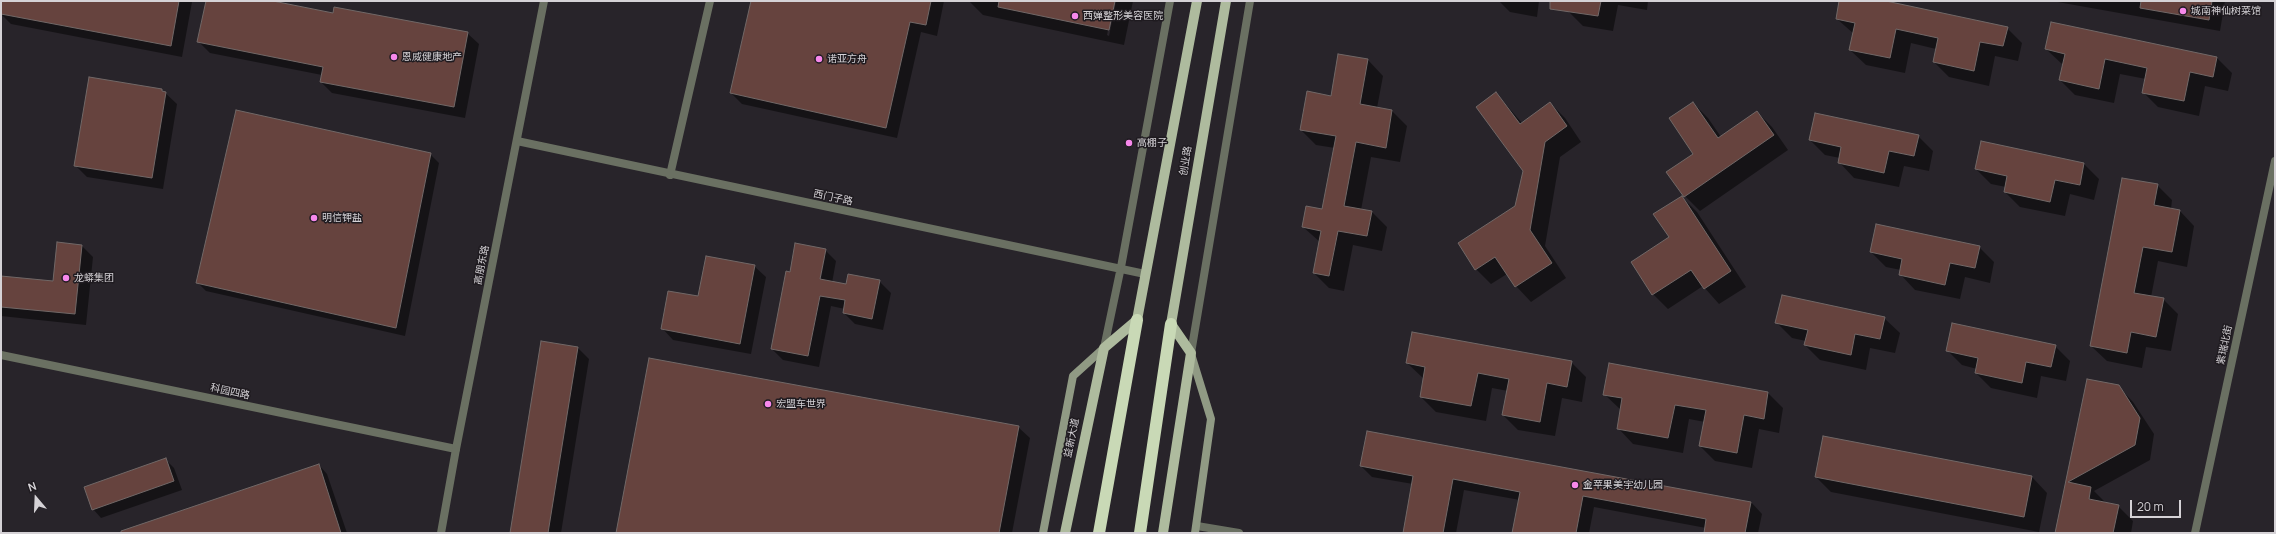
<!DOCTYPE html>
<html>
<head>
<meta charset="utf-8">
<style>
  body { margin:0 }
  #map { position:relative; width:2276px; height:534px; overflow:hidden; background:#28242a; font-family:Manrope,sans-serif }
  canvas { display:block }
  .frame { position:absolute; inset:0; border:2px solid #d5d2d6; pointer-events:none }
  .north { position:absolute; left:16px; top:478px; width:40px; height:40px; -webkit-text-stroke:3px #1f1b20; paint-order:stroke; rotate:341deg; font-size:11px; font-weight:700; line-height:16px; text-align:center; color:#d5d2d6 }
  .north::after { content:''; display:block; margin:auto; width:14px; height:18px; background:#d5d2d6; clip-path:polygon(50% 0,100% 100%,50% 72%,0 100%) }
  .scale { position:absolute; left:2130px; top:500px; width:51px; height:18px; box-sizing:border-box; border:2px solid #d5d2d6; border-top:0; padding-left:5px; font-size:12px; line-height:14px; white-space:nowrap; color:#d5d2d6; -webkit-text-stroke:3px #1f1b20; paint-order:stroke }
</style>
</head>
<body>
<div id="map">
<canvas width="2276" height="534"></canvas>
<div class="frame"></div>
<div class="north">N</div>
<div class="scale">20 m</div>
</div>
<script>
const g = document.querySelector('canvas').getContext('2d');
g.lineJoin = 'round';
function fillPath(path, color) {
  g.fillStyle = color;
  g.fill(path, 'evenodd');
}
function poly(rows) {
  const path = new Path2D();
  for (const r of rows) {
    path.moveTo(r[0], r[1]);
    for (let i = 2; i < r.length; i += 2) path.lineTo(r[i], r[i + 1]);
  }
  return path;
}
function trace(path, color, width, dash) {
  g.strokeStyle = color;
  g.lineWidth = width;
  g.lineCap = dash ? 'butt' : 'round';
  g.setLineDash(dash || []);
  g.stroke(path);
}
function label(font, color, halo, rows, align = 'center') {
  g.font = font + ' Manrope,"Noto Sans SC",sans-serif';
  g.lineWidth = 3;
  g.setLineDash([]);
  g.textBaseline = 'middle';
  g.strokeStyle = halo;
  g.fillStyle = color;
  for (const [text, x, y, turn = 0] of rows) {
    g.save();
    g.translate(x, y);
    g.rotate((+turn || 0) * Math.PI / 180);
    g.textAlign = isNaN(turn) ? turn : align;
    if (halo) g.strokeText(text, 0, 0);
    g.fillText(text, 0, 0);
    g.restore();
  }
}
fillPath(poly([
  [3,1,192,1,192,2,182,57,11,24,1,14],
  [207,1,268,1,333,14,467,33,479,44,465,118,332,93,321,82,322,75,210,53,198,41],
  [752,1,944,1,937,36,921,32,897,138,742,104,731,93],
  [969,1,1114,1,1107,35,1109,36,1116,1,1133,1,1124,45,983,15],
  [1499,1,1539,1,1537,17,1510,12],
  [1569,1,1648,1,1647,10,1618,5,1613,31,1583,26,1568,11],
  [1840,1,1881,1,2007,28,2022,43,2018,61,1995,56,1989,86,1949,77,1934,62,1936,49,1911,43,1905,73,1866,65,1850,50,1854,34,1837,19],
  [2052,1,2225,1,2220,31],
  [2046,49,2217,58,2232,73,2228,91,2205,86,2199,116,2158,107,2143,92,2146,79,2120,74,2114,103,2075,95,2060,80,2063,65],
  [1368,60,1383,76,1377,108,1392,111,1407,126,1400,162,1371,157,1361,210,1372,212,1387,227,1382,251,1353,245,1344,291,1329,288,1314,273,1320,242,1303,227,1323,210,1335,148,1316,145,1301,130],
  [162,90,177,104,163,189,87,177,75,165],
  [1496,93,1522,123,1550,103,1565,118,1581,142,1560,157,1545,246,1566,278,1531,302,1516,286,1507,274,1491,284,1476,269,1516,207,1524,171],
  [1693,103,1708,118,1721,137,1757,112,1772,127,1788,150,1700,211,1685,196,1694,154],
  [1918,136,1933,151,1929,171,1904,166,1899,187,1854,178,1839,162,1840,158,1825,155,1810,140],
  [1982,143,2084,164,2099,179,2094,200,2070,194,2065,216,2020,207,2005,192,2006,187,1991,184,1976,169],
  [430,154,439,163,405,336,206,291,197,282],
  [2157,185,2172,200,2171,209,2179,210,2194,226,2187,267,2158,261,2151,297,2163,299,2178,314,2171,351,2146,347,2142,368,2107,361,2091,346],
  [1682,197,1697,212,1746,287,1719,304,1703,286,1668,309,1653,294],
  [82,246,93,257,86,325,1,316,1,277,54,282],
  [1979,247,1994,262,1990,283,1965,277,1960,299,1915,290,1900,274,1901,270,1886,267,1871,252],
  [825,250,836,261,832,283,847,285,879,281,891,293,883,330,855,324,844,313,845,309,831,306,819,367,783,360,772,349,790,273],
  [823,257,825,257,820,284,818,284],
  [754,266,766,277,751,354,673,340,662,328],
  [1884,318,1900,333,1895,353,1870,348,1866,370,1820,360,1805,345,1806,341,1792,338,1776,322],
  [542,343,578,348,589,359,561,533,511,533],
  [2055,346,2070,361,2066,381,2041,376,2037,398,1991,388,1976,373,1977,369,1962,365,1947,350],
  [1571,362,1586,377,1582,402,1562,398,1555,436,1518,430,1503,415,1508,391,1492,388,1486,421,1436,412,1421,397,1424,379,1407,363],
  [1609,364,1768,393,1783,408,1779,433,1759,429,1752,468,1715,461,1700,446,1705,422,1689,419,1683,453,1633,444,1618,428,1621,410,1604,394],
  [2088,380,2118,386,2133,402,2154,434,2150,460,2094,491,2106,503,2118,506,2133,521,2131,533,2056,533],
  [1018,427,1030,438,1012,533,617,533],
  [1824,437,2032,477,2047,493,2039,532,1831,492,1816,477],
  [166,460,174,468,182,490,101,518,93,509],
  [319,465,327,474,347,533,117,533],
  [1361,466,1751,502,1762,514,1758,533,1705,533,1706,528,1594,507,1589,533,1513,533,1520,500,1464,490,1456,533,1404,533,1413,484,1372,477]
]), '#0007');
const building = poly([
  [1,1,179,1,171,46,1,14,1,1],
  [206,1,273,1,333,13,334,7,468,32,454,107,320,82,323,67,197,42,206,1],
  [751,1,931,1,926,25,910,22,886,128,730,93,751,1],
  [999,1,1115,1,1109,30,998,7,999,1],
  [1550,1,1601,1,1598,16,1550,9,1550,1],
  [1839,1,1886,1,2008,27,2003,46,1980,42,1974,71,1933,62,1938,38,1896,29,1890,58,1849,50,1855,23,1836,19,1839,1],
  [2141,1,2212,1,2209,20,2140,8,2141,1],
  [2051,22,2217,57,2213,77,2190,72,2184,101,2142,93,2147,68,2105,59,2099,89,2059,80,2065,54,2045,49,2051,22],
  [1338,54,1368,59,1360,104,1392,110,1386,148,1356,142,1344,206,1372,211,1367,236,1338,231,1329,276,1313,273,1321,231,1302,227,1306,206,1322,209,1336,136,1300,130,1307,91,1331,96,1338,54],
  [89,77,162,89,162,91,166,92,152,178,74,166,89,77],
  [1496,92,1520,124,1550,102,1567,126,1545,142,1530,230,1552,263,1515,287,1495,257,1475,270,1458,243,1515,206,1523,171,1476,107,1496,92],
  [1693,102,1718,138,1757,111,1774,135,1684,197,1666,172,1693,154,1669,118,1693,102],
  [236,110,431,153,396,328,196,283,236,110],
  [1815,113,1919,135,1914,156,1889,151,1884,173,1838,163,1841,147,1809,140,1815,113],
  [1981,141,2084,163,2080,185,2055,180,2050,202,2004,192,2007,176,1975,169,1981,141],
  [2122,178,2158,184,2154,205,2180,210,2172,252,2143,247,2134,293,2164,298,2156,337,2131,332,2127,353,2090,346,2122,178],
  [1682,196,1731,271,1704,289,1691,270,1652,295,1631,262,1669,237,1653,214,1682,196],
  [1876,224,1980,246,1975,268,1950,263,1945,285,1899,275,1902,259,1870,252,1876,224],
  [57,242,82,245,75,314,1,307,1,276,53,281,57,242],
  [795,243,826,249,820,279,846,284,848,274,880,280,872,319,843,313,845,300,820,296,808,356,771,349,786,271,790,272,795,243],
  [706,256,755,265,740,344,661,329,668,291,698,296,706,256],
  [1782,295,1885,317,1880,339,1855,334,1851,355,1804,345,1808,330,1775,323,1782,295],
  [1952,323,2056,345,2051,367,2026,362,2022,383,1975,373,1978,358,1946,351,1952,323],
  [1412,332,1572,361,1567,387,1547,383,1540,422,1502,415,1509,379,1478,373,1471,406,1420,397,1425,367,1406,363,1412,332],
  [541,341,578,347,548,533,510,533,541,341],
  [649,358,1019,426,999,533,616,533,649,358],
  [1609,363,1768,392,1764,419,1744,415,1737,453,1699,446,1706,410,1675,405,1668,438,1617,429,1622,398,1603,395,1609,363],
  [2087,379,2119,385,2140,418,2135,445,2068,482,2091,487,2089,499,2119,505,2113,533,2055,533,2087,379],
  [1367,431,1751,502,1745,533,1704,533,1706,519,1583,496,1576,533,1512,533,1520,492,1453,479,1443,533,1403,533,1413,476,1360,466,1367,431],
  [1823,436,2032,476,2024,517,1815,477,1823,436],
  [166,458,174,481,92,510,84,487,166,458],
  [319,464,341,533,121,533,121,531,319,464]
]);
fillPath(building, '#66433e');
trace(building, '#716867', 1);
trace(poly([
  [670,175,710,1]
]), '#6a7062', 8);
trace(poly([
  [1,355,456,449],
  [1197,526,1239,533],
  [2195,533,2275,161]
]), '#6a7062', 8);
trace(poly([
  [517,141,1145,274],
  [1104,348,1121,267,1170,1],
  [1191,353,1250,1],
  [441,533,456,449,544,1]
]), '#6a7062', 8);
trace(poly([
  [1191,354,1211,419,1195,533],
  [1043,533,1073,376,1104,348]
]), '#909a84', 8);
trace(poly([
  [1065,533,1104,348,1137,320,1197,1],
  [1163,533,1191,353,1171,324,1226,1]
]), '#aebb9e', 10);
trace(poly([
  [1099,533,1137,320],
  [1140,533,1171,324]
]), '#c9d9b6', 12);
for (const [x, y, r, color] of [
  [2183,11,4,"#f788eb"],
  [1075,16,4,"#f788eb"],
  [394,57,4,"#f788eb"],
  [819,59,4,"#f788eb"],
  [1129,143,4,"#f788eb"],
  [314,218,4,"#f788eb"],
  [66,278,4,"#f788eb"],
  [768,404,4,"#f788eb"],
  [1575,485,4,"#f788eb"]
]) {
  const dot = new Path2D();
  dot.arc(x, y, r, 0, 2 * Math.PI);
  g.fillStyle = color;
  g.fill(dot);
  trace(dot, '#1f1b20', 1.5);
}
label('10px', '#d5d2d6', '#1f1b20', [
  ["城南神仙树菜馆",2191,11],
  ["西婵整形美容医院",1083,16],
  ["恩威健康地产",402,57],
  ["诺亚方舟",827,59],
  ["高棚子",1137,143],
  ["明信钾盐",322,218],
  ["龙蟒集团",74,278],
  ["宏盟车世界",776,404],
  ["金苹果美宇幼儿园",1583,485]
], 'left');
label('10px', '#d5d2d6', '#1f1b20', [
  ["创业路",1186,161,-80],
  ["西门子路",833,198,12],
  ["高朋东路",482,265,-79],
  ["紫瑞北街",2225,345,-78],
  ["科园四路",230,392,12],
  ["益新大道",1072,438,-78]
]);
</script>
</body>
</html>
